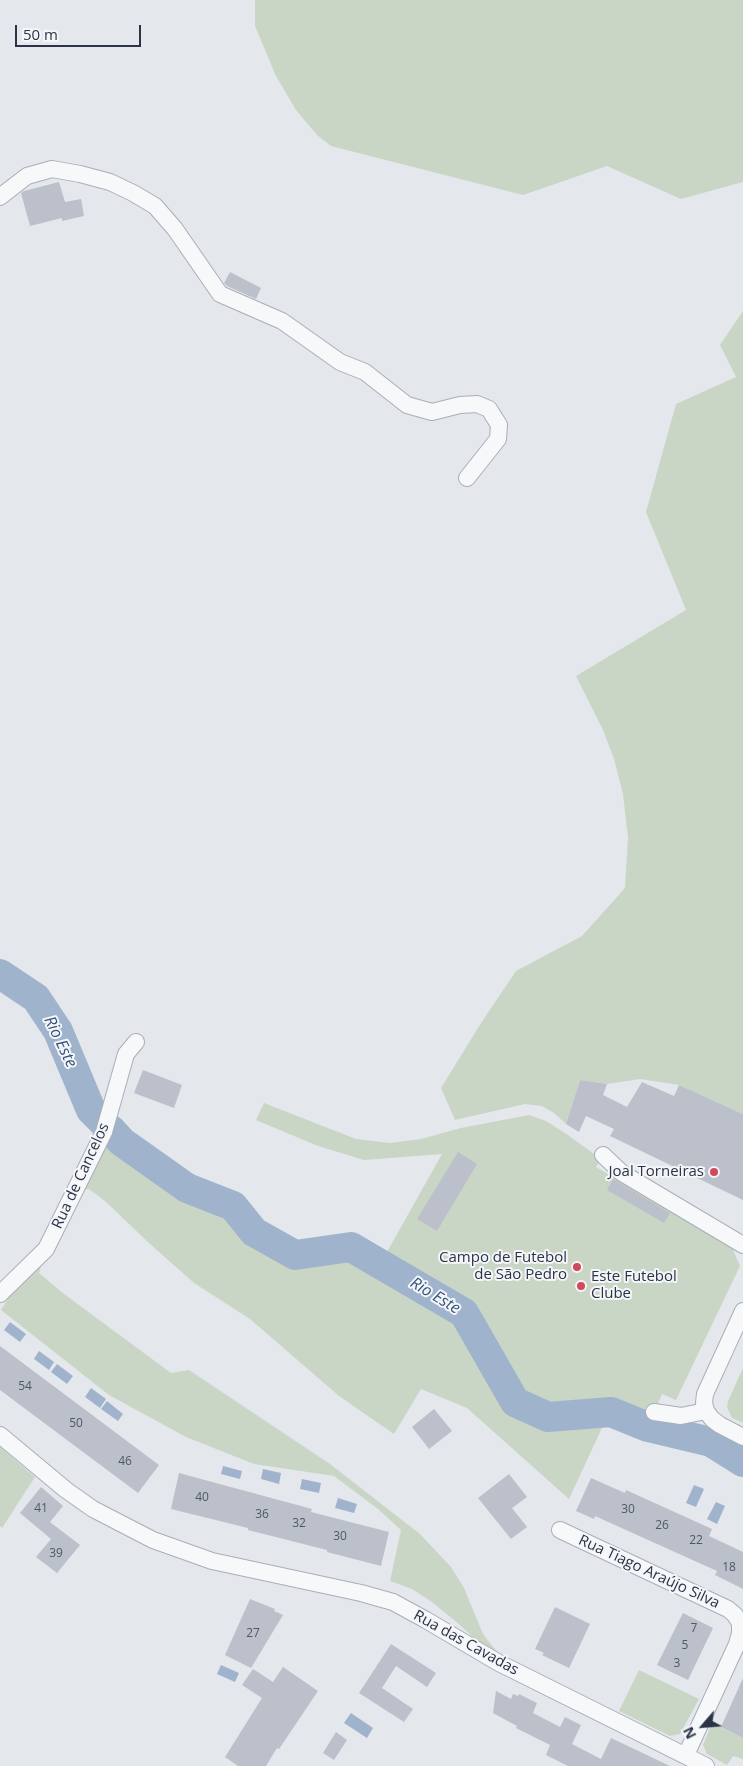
<!DOCTYPE html>
<html>
<head>
<meta charset="utf-8">
<style>
  body { margin:0 }
  #map { position:relative; width:743px; height:1766px; overflow:hidden; background:#e4e7ec; font-family:"Open Sans",sans-serif }
  canvas { display:block }
  .north { position:absolute; left:678px; top:1701px; width:50px; height:50px; -webkit-text-stroke:4px #f4f6f9; paint-order:stroke; rotate:243deg; font-size:14px; font-weight:700; line-height:20px; text-align:center; color:#2b3445 }
  .north::after { content:''; display:block; margin:auto; width:18px; height:22px; background:#2b3445; clip-path:polygon(50% 0,100% 100%,50% 72%,0 100%) }
  .scale { position:absolute; left:15px; top:25px; width:126px; height:22px; box-sizing:border-box; border:2px solid #2b3445; border-top:0; padding-left:6px; font-size:15px; line-height:18px; white-space:nowrap; color:#2b3445; -webkit-text-stroke:4px #f4f6f9; paint-order:stroke }
</style>
</head>
<body>
<div id="map">
<canvas width="743" height="1766"></canvas>
<div class="north">N</div>
<div class="scale">50 m</div>
</div>
<script>
const g = document.querySelector('canvas').getContext('2d');
g.lineJoin = 'round';
function fillPath(path, color) {
  g.fillStyle = color;
  g.fill(path, 'evenodd');
}
function poly(rows) {
  const path = new Path2D();
  for (const r of rows) {
    path.moveTo(r[0], r[1]);
    for (let i = 2; i < r.length; i += 2) path.lineTo(r[i], r[i + 1]);
  }
  return path;
}
function trace(path, color, width, dash) {
  g.strokeStyle = color;
  g.lineWidth = width;
  g.lineCap = dash ? 'butt' : 'round';
  g.setLineDash(dash || []);
  g.stroke(path);
}
function label(font, color, halo, rows, align = 'center') {
  g.font = font + ' "Open Sans",sans-serif';
  g.lineWidth = 4;
  g.setLineDash([]);
  g.textBaseline = 'middle';
  g.strokeStyle = halo;
  g.fillStyle = color;
  for (const [text, x, y, turn = 0] of rows) {
    g.save();
    g.translate(x, y);
    g.rotate((+turn || 0) * Math.PI / 180);
    g.textAlign = isNaN(turn) ? turn : align;
    if (halo) g.strokeText(text, 0, 0);
    g.fillText(text, 0, 0);
    g.restore();
  }
}
fillPath(poly([
  [255,0,743,0,743,182,681,199,607,166,523,195,331,146,317,135,296,110,276,76,255,26],
  [743,311,743,1114,679,1085,640,1079,607,1084,580,1080,566,1124,554,1113,542,1106,525,1104,455,1120,441,1088,481,1023,516,971,582,936,625,888,628,838,623,794,614,759,603,730,576,676,686,610,646,512,676,404,736,377,720,345],
  [264,1103,356,1139,390,1143,421,1139,461,1128,529,1115,546,1121,565,1133,601,1159,596,1167,731,1245,740,1266,676,1400,662,1394,650,1421,611,1407,548,1409,518,1394,467,1307,383,1259,442,1154,364,1160,318,1146,256,1120],
  [105,1137,176,1188,229,1211,248,1233,292,1260,350,1253,460,1316,509,1404,546,1422,607,1417,569,1499,467,1408,421,1389,394,1434,339,1396,250,1319,194,1283,149,1243,105,1201,89,1189,80,1190],
  [43,1259,39,1273,64,1294,171,1373,189,1370,330,1464,420,1534,451,1567,464,1588,483,1634,497,1652,477,1641,460,1625,432,1602,412,1589,390,1581,401,1530,378,1509,334,1476,254,1464,186,1437,109,1395,1,1310,12,1292],
  [743,1368,743,1423,732,1418,727,1407,728,1401],
  [0,1447,35,1477,2,1528,0,1526],
  [639,1670,699,1699,680,1734,670,1736,619,1711],
  [712,1723,743,1738,743,1759,733,1756,727,1765,707,1754,703,1745]
]), '#c9d6c5');
fillPath(poly([
  [10,1322,26,1334,20,1342,4,1330],
  [39,1351,54,1362,49,1370,34,1359],
  [57,1364,73,1376,67,1384,51,1372],
  [91,1388,106,1399,100,1408,85,1397],
  [107,1401,123,1414,118,1421,101,1409],
  [223,1466,242,1471,240,1479,221,1474],
  [263,1469,281,1473,279,1484,261,1479],
  [302,1479,321,1483,319,1493,300,1489],
  [694,1485,704,1489,696,1507,686,1503],
  [338,1498,357,1504,354,1513,335,1508],
  [716,1502,725,1506,717,1524,707,1519],
  [221,1665,239,1673,235,1682,217,1674],
  [351,1713,373,1728,367,1738,344,1723]
]), '#9fb4cc');
trace(poly([
  [0,974,36,998,58,1031,91,1110,103,1122],
  [111,1130,122,1142,187,1188,233,1206,254,1232,295,1255,351,1247,464,1313,515,1402,548,1417,611,1412,648,1427,711,1442,743,1462]
]), '#9fb4cc', 30);
fillPath(poly([
  [59,182,65,202,81,199,84,216,62,221,62,218,30,226,21,193,24,191],
  [230,272,261,288,256,299,227,286,224,283],
  [143,1070,182,1085,174,1108,134,1093],
  [580,1080,607,1084,603,1095,627,1107,642,1082,674,1096,679,1085,743,1114,743,1200,610,1136,614,1129,586,1116,579,1132,566,1124],
  [458,1152,477,1164,437,1231,417,1219],
  [613,1179,670,1213,664,1223,607,1190],
  [0,1346,159,1465,138,1493,0,1390],
  [434,1409,452,1431,429,1449,412,1427],
  [179,1473,312,1509,311,1512,389,1532,381,1566,327,1552,327,1550,248,1530,248,1528,171,1509],
  [509,1474,527,1497,512,1508,527,1527,511,1539,478,1498],
  [591,1478,625,1493,626,1490,712,1529,709,1536,743,1552,743,1589,715,1575,717,1571,595,1516,594,1519,576,1511],
  [41,1487,63,1506,50,1522,80,1545,57,1573,36,1557,51,1539,20,1513],
  [250,1599,275,1609,274,1611,283,1615,251,1668,225,1655],
  [555,1607,590,1624,569,1668,542,1655,544,1653,535,1649],
  [683,1613,713,1628,688,1680,657,1665],
  [391,1644,436,1673,427,1687,396,1666,382,1688,413,1709,404,1722,359,1693],
  [283,1667,318,1691,279,1749,277,1748,266,1766,238,1766,225,1757,262,1698,242,1685,253,1669,273,1682],
  [743,1678,743,1738,721,1727],
  [496,1691,511,1699,513,1694,518,1696,519,1694,537,1703,533,1713,560,1727,565,1717,581,1725,572,1744,601,1759,611,1738,670,1766,568,1766,546,1755,550,1745,516,1728,517,1726,493,1713],
  [336,1732,347,1740,334,1760,323,1753]
]), '#bbc0ca');
const street = poly([
  [0,197,27,176,52,169,80,174,110,182,133,193,155,206,175,229,220,294,282,321,340,362,365,372,407,405,432,412,460,405,477,404,489,409,499,425,498,439,467,478],
  [603,1155,622,1173,743,1245],
  [0,1294,46,1249,104,1132,126,1054,136,1042],
  [743,1311,705,1394,704,1403,706,1411,712,1419,720,1425,743,1437],
  [654,1412,681,1416,706,1411],
  [0,1435,66,1490,93,1509,153,1540,212,1561,361,1593,393,1602,426,1620,499,1663,706,1766],
  [560,1530,728,1609,735,1615,740,1623,740,1633,737,1644,686,1755]
]);
trace(street, '#a9aeb7', 18);
trace(street, '#f7f8fa', 16);
for (const [x, y, r, color] of [
  [714,1172,5,"#d1495b"],
  [577,1267,5,"#d1495b"],
  [581,1286,5,"#d1495b"]
]) {
  const dot = new Path2D();
  dot.arc(x, y, r, 0, 2 * Math.PI);
  g.fillStyle = color;
  g.fill(dot);
  trace(dot, '#f4f6f9', 2);
}
label('12px', '#4f5766', null, [
  ["54",25,1387],
  ["50",76,1424],
  ["46",125,1462],
  ["40",202,1498],
  ["41",41,1509],
  ["30",628,1510],
  ["36",262,1515],
  ["32",299,1524],
  ["26",662,1526],
  ["30",340,1537],
  ["22",696,1541],
  ["39",56,1554],
  ["18",729,1568],
  ["7",694,1629],
  ["27",253,1634],
  ["5",685,1646],
  ["3",677,1664]
]);
label('15px', '#2b3445', '#f4f6f9', [
  ["Joal Torneiras",704,1172],
  ["Campo de Futebol",567,1258],
  ["de São Pedro",567,1275],
  ["Este Futebol",591,1277,"left"],
  ["Clube",591,1294,"left"]
], 'right');
label('15px', '#2b3445', '#f4f6f9', [
  ["Rua de Cancelos",81,1176,-65],
  ["Rua Tiago Araújo Silva",649,1572,25],
  ["Rua das Cavadas",466,1643,29]
]);
label('italic 16px', '#34527a', '#f4f6f9', [
  ["Rio Este",60,1042,64],
  ["Rio Este",435,1296,31]
]);
</script>
</body>
</html>
